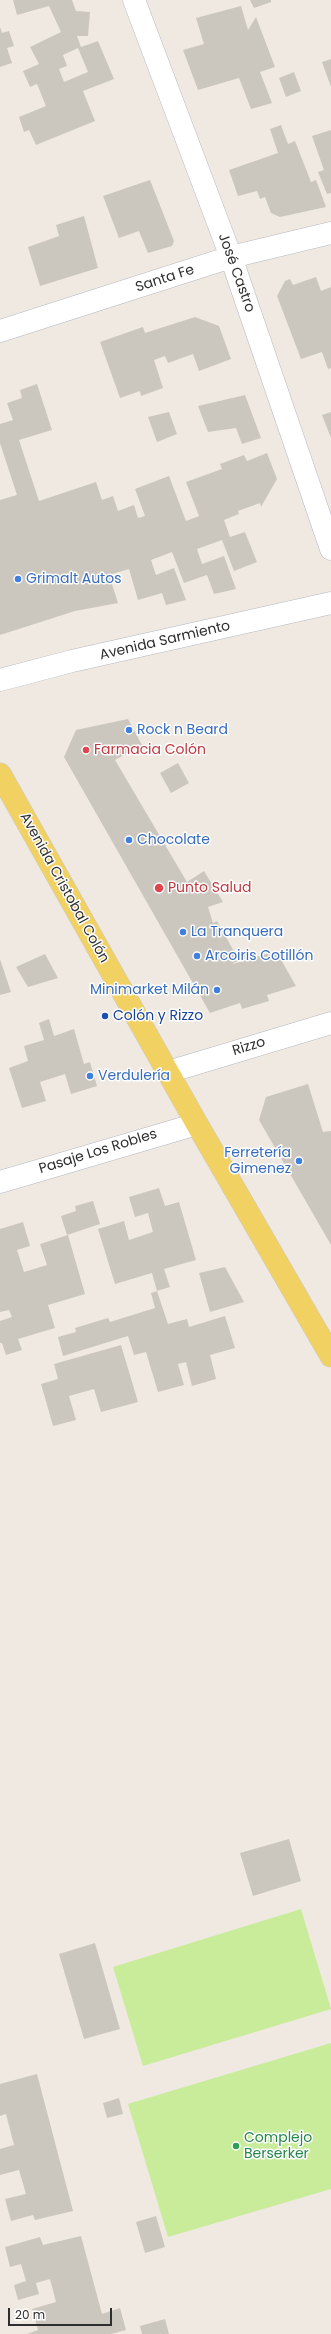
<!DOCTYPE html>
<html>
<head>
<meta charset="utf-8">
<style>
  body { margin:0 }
  #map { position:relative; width:331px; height:2334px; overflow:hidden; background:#efe9e1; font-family:Poppins,sans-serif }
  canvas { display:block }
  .scale { position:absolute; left:8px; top:2308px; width:104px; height:18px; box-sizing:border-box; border:2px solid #2e2e2e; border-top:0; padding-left:5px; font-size:12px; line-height:14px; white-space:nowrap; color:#2e2e2e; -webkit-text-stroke:3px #fff; paint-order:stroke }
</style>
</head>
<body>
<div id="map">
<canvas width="331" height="2334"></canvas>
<div class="scale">20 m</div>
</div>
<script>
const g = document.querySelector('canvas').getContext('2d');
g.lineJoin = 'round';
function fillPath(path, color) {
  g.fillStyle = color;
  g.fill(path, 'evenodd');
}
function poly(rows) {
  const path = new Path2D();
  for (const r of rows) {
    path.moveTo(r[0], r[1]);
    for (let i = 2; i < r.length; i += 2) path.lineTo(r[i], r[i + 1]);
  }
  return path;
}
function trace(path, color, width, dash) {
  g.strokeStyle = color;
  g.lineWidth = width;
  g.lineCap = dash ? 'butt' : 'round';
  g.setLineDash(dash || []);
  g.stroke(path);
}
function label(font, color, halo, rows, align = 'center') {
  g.font = font + ' Poppins,sans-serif';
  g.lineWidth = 3;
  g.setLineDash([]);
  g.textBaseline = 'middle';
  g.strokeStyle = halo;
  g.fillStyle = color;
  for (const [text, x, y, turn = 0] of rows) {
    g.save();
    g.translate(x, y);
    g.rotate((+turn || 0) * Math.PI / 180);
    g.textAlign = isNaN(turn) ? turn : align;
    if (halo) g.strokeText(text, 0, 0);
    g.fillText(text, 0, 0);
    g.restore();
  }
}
fillPath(poly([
  [301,1909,331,2009,143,2066,113,1967],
  [331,2043,331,2189,168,2237,128,2104]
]), '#c9ec9a');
fillPath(poly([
  [13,0,72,0,76,11,90,12,88,36,77,36,81,47,98,41,114,79,83,91,95,121,36,145,29,130,24,132,19,117,46,106,37,84,30,87,23,71,39,64,30,47,61,32,49,6,17,15],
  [78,48,88,72,64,82,59,69,67,66,63,55],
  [250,0,271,0,271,2,254,8],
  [241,6,248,30,256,17,275,67,260,72,272,103,251,109,239,78,198,90,183,50,204,44,196,18],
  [0,27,2,33,9,31,14,46,7,48,12,63,0,67],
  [331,59,331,87,322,62],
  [294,72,301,91,286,97,279,78],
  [281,125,288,144,295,141,311,182,316,180,326,207,280,217,271,213,265,197,260,199,257,191,238,196,229,170,278,153,270,129],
  [331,130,331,193,327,194,318,172,324,170,312,136],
  [150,180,174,241,172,246,148,253,139,231,119,238,103,196],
  [84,216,98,268,40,286,28,247,59,236,56,225],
  [316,277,321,291,331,287,331,368,328,369,322,352,301,359,277,296,285,281,290,279,293,285],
  [195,317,219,326,231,359,199,371,193,354,168,363,165,356,154,360,163,388,141,396,140,391,120,398,100,342,143,327,145,333],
  [37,384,52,430,19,440,39,501,96,482,102,500,113,496,118,511,134,505,138,518,145,516,135,489,169,476,186,521,199,516,186,482,222,469,220,464,244,455,247,461,267,453,277,479,261,507,260,503,238,511,239,514,224,520,230,537,245,532,257,562,234,571,222,540,197,549,202,564,224,556,236,589,214,594,207,575,184,583,172,552,151,560,156,575,174,568,186,600,166,605,162,593,138,600,129,569,109,575,118,603,75,611,0,635,0,500,17,495,0,443,0,424,13,420,7,403,22,398,20,390],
  [245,395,261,438,242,444,236,428,208,432,198,406],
  [169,412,177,434,157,442,148,417],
  [331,412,331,438,322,415],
  [128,719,142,745,115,760,187,882,204,871,223,902,208,907,213,923,217,921,236,955,245,953,247,958,233,963,233,964,276,951,296,986,267,995,269,1001,242,1009,240,1003,210,1013,64,757,76,730],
  [178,763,189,783,171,793,160,773],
  [45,954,58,978,28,987,16,967],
  [0,959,11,992,0,995],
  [49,1019,54,1036,74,1029,84,1064,90,1062,97,1086,71,1094,65,1074,40,1082,46,1101,22,1108,9,1068,28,1061,24,1046,44,1040,39,1023],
  [308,1084,323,1132,331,1131,331,1245,259,1120,266,1097],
  [159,1188,165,1206,179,1202,196,1260,164,1269,170,1287,157,1291,168,1324,187,1319,189,1327,225,1316,235,1348,210,1355,216,1379,192,1386,186,1362,178,1364,184,1385,158,1392,146,1352,134,1355,128,1336,63,1356,58,1337,76,1332,75,1328,108,1318,110,1322,155,1308,151,1293,157,1291,152,1273,115,1284,98,1229,124,1221,129,1240,153,1232,148,1213,135,1217,129,1197],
  [93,1201,100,1224,67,1235,61,1216,76,1211,75,1206],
  [23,1222,30,1246,17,1250,24,1272,47,1265,40,1244,68,1235,85,1294,48,1305,55,1328,18,1339,22,1350,6,1355,2,1343,0,1343,0,1321,12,1317,9,1310,0,1312,0,1229],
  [225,1267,244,1302,210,1312,199,1273],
  [121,1345,138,1402,101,1412,94,1389,69,1396,76,1420,53,1426,41,1384,58,1379,54,1364],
  [289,1839,301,1881,253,1896,240,1853],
  [95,1943,120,2029,84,2039,59,1954],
  [37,2074,73,2211,35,2220,33,2215,11,2221,5,2199,26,2194,19,2170,0,2175,0,2149,14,2145,6,2114,0,2116,0,2084],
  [119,2098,123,2114,107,2118,103,2103],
  [156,2216,165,2247,145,2253,136,2222],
  [81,2236,102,2314,120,2308,126,2330,111,2334,27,2334,38,2330,32,2309,56,2302,50,2279,36,2283,39,2294,18,2300,14,2285,26,2281,21,2264,10,2267,5,2247,40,2237,43,2245],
  [165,2319,169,2334,142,2334,140,2326]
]), '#cbc7bf');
const minor = poly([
  [134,0,231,257,331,549],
  [0,331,231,257,331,233],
  [0,680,72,661,331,603],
  [168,1072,331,1023],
  [0,1182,197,1124]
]);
const major = poly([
  [0,774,197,1124,331,1356]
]);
trace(minor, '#b4b7c1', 23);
trace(major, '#c9c9c9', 23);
trace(minor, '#fff', 22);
trace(major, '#f2d163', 22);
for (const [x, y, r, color] of [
  [18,579,4,"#3f7fe0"],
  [129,730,4,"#3f7fe0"],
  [86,750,4,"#e0444e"],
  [129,840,4,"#3f7fe0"],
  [159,888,5,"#e0444e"],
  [183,932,4,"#3f7fe0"],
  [197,956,4,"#3f7fe0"],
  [217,990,4,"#3f7fe0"],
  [105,1016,4,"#1a4fb4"],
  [90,1076,4,"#3f7fe0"],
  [299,1161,4,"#3f7fe0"],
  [236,2146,4,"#2e9e5b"]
]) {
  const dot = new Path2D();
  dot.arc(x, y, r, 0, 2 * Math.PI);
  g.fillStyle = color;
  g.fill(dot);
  trace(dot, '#fff', 1.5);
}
label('14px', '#2e2e2e', '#fff', [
  ["José Castro",236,273,70],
  ["Santa Fe",165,279,-18],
  ["Avenida Sarmiento",165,641,-13],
  ["Avenida Cristobal Colón",64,888,61],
  ["Rizzo",249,1047,-17],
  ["Pasaje Los Robles",98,1152,-17]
]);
label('14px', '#366cbe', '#fff', [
  ["Grimalt Autos",26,579],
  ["Rock n Beard",137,730],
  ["Chocolate",137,840],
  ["La Tranquera",191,932],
  ["Arcoiris Cotillón",205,956],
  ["Minimarket Milán",209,990,"right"],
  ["Verdulería",98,1076],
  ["Ferretería",291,1153,"right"],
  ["Gimenez",291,1169,"right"]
], 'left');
label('14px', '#be3a42', '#fff', [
  ["Farmacia Colón",94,750],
  ["Punto Salud",168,888]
], 'left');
label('14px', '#164399', '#fff', [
  ["Colón y Rizzo",113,1016]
], 'left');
label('14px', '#27864d', '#fff', [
  ["Complejo",244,2138],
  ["Berserker",244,2154]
], 'left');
</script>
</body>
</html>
